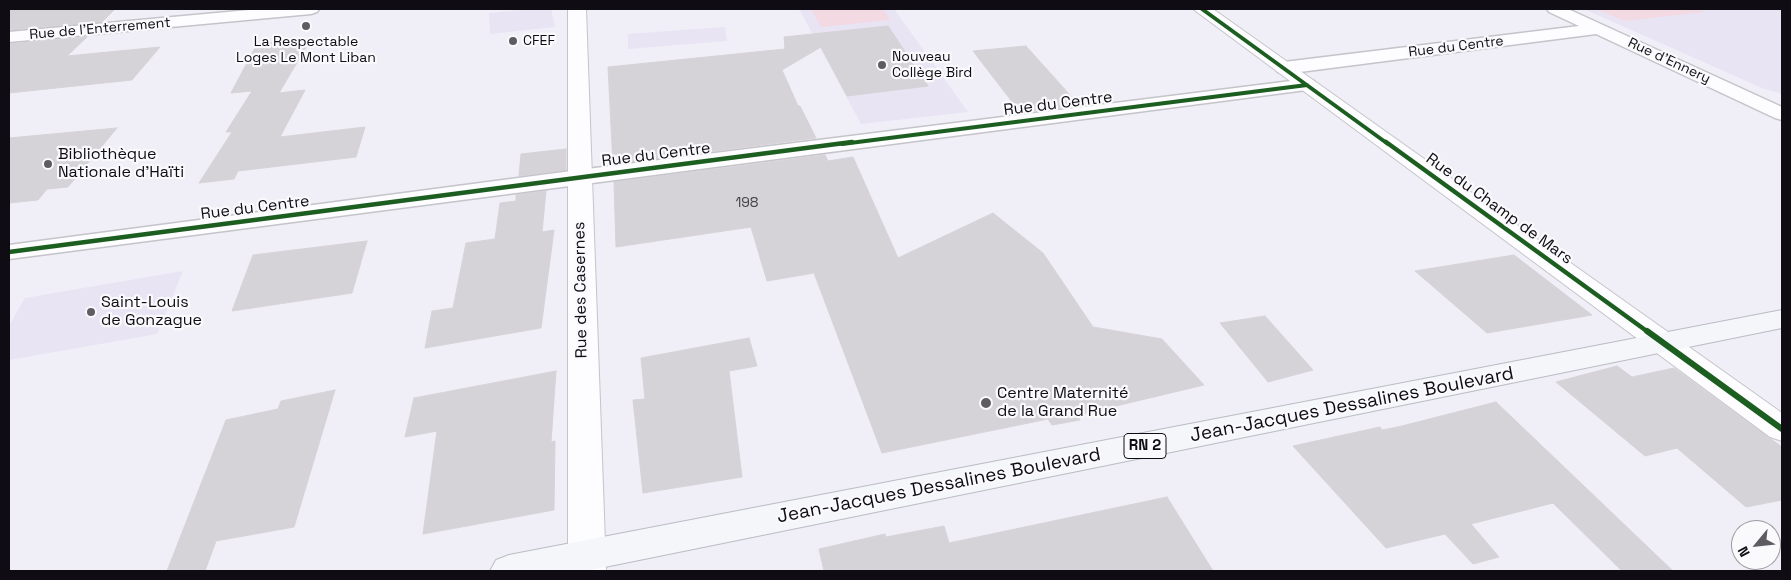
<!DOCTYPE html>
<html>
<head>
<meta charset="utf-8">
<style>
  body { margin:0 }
  #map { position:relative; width:1791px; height:580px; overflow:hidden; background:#f0eef6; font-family:"Space Grotesk",sans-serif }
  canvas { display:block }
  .frame { position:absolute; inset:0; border:10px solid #0f0d13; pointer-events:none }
  .north { position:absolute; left:1731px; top:520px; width:50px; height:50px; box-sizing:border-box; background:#faf9fc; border:1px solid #9c9b9f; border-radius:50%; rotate:242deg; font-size:14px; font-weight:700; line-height:20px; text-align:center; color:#0f0d13 }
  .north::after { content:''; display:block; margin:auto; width:18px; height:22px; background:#5e5c62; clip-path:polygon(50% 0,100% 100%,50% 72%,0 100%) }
</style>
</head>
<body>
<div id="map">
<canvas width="1791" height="580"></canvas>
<div class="frame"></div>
<div class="north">N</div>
</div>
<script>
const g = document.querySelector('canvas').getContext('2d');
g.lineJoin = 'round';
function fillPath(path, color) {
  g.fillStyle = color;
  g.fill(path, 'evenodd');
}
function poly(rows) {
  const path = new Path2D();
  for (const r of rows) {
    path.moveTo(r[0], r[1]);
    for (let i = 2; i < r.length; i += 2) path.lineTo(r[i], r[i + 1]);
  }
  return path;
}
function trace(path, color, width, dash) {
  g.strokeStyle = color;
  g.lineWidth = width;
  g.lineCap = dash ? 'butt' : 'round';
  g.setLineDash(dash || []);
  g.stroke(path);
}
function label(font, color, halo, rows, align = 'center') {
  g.font = font + ' "Space Grotesk",sans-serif';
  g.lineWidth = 4.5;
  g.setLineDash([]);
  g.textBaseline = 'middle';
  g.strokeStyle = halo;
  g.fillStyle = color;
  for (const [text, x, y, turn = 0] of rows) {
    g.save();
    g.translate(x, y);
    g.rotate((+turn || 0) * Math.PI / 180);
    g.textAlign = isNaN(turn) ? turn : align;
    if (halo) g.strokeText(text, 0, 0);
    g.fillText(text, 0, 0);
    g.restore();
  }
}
fillPath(poly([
  [530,9,551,9,555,27,490,34,489,13],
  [799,9,894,9,968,112,861,124],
  [1584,9,1782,9,1782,94,1762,88],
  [725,27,727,41,628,49,628,34],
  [183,271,157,334,9,360,9,326,25,298]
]), '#e8e4f4');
fillPath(poly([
  [811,9,883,9,890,20,821,27],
  [1596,9,1697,9,1704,12,1625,21]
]), '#f3d9e1');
const building = poly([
  [9,9,115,9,102,22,9,30,9,9],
  [888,26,928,86,847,96,821,47,782,70,798,106,800,106,816,138,613,164,608,67,785,49,784,37,888,26],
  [87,37,67,56,160,47,132,80,9,93,9,44,87,37],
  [311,39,279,93,305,90,280,137,365,127,356,157,238,171,234,179,199,183,232,132,226,132,252,91,231,93,257,44,311,39],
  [1026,46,1079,105,1020,112,973,51,1026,46],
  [117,128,68,187,47,189,38,200,9,203,9,138,117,128],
  [566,149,566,170,519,176,521,154,566,149],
  [825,155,828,161,853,157,898,258,993,213,1043,253,1093,327,1162,339,1204,385,1078,415,1080,420,1052,425,1048,419,882,453,814,273,767,281,751,227,616,247,614,182,825,155],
  [546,191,542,232,554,230,541,328,425,348,432,311,453,308,466,243,495,239,500,203,516,201,516,195,546,191],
  [367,241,352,293,232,311,253,255,367,241],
  [1514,255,1592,315,1487,333,1415,271,1514,255],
  [1265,316,1313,370,1268,382,1220,323,1265,316],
  [749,338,757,366,729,371,742,477,643,493,633,400,645,399,641,358,749,338],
  [1617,366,1632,377,1674,368,1782,447,1782,500,1746,507,1677,448,1645,456,1556,382,1617,366],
  [556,371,551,442,555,441,554,510,423,534,437,431,405,437,414,398,556,371],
  [335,390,294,527,216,541,205,571,167,571,226,420,278,409,281,401,335,390],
  [1496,402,1673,571,1622,571,1553,503,1471,524,1499,557,1473,564,1445,534,1386,548,1293,446,1380,427,1382,430,1398,427,1496,402],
  [1167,497,1213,571,824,571,819,549,885,534,886,537,944,526,949,543,1167,497]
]);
fillPath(building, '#d6d3d8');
trace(building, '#d6d3d8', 1);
const street = poly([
  [260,9,319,9,317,12,311,14,9,42,9,32,260,9],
  [1547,9,1568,9,1782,107,1782,120,1775,118,1596,34,1284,74,1278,72,1275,68,1278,64,1284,62,1579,26,1549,12,1547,9],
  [1307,79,1314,81,1316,85,1314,89,9,259,9,245,579,170,1307,79]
]);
const secondary = poly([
  [568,9,586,9,606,571,568,571,568,9],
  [1193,9,1213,9,1782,413,1782,441,1770,437,1193,9]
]);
const primary = poly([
  [1782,310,1782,328,585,571,490,571,496,560,509,555,1782,310]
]);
trace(street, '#c5c4ca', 3);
trace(secondary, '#c5c4ca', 2);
trace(primary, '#bbbcc6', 2);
fillPath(street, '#fdfcfe');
fillPath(secondary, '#fdfcfe');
fillPath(primary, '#f4f6f9');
trace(poly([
  [1202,9,1388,144],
  [842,144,1307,85]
]), '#1b5e20', 4);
trace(poly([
  [1386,142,1648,332],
  [9,252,852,142]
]), '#1b5e20', 4.5);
trace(poly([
  [1647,331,1782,429]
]), '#1b5e20', 6);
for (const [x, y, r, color] of [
  [306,26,5,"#5e5c62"],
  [513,41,5,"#5e5c62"],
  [882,65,5,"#5e5c62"],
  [48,164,5,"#5e5c62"],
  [91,312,5,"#5e5c62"],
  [986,403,6,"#5e5c62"]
]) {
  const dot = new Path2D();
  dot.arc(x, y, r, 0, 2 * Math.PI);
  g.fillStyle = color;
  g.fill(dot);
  trace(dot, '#faf9fc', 2);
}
label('14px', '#0f0d13', '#faf9fc', [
  ["Rue de l'Enterrement",100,29,-5],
  ["Rue du Centre",1456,47,-7],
  ["Rue d'Ennery",1669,61,25]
]);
label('14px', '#0f0d13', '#faf9fc', [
  ["CFEF",523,41],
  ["La Respectable",306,42,"center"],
  ["Loges Le Mont Liban",306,58,"center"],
  ["Nouveau",892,57],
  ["Collège Bird",892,73]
], 'left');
label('14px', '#444248', null, [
  ["198",747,203]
]);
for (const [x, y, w] of [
  [1145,446,42]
]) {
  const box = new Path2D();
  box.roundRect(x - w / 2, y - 12.5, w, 25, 4);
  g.fillStyle = '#faf9fc';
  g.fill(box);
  trace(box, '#0f0d13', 1);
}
label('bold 15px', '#0f0d13', null, [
  ["RN 2",1145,446]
]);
label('16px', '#0f0d13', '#faf9fc', [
  ["Rue du Centre",1058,104,-7],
  ["Rue du Centre",656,155,-7],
  ["Rue du Centre",255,208,-7],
  ["Rue du Champ de Mars",1499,209,36],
  ["Rue des Casernes",581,290,-91]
]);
label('16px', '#0f0d13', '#faf9fc', [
  ["Bibliothèque",58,155],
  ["Nationale d’Haïti",58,173],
  ["Saint-Louis",101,303],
  ["de Gonzague",101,321],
  ["Centre Maternité",997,394],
  ["de la Grand Rue",997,412]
], 'left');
label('19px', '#0f0d13', '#faf9fc', [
  ["Jean-Jacques Dessalines Boulevard",1352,405,-11],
  ["Jean-Jacques Dessalines Boulevard",939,486,-11]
]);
</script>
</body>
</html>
